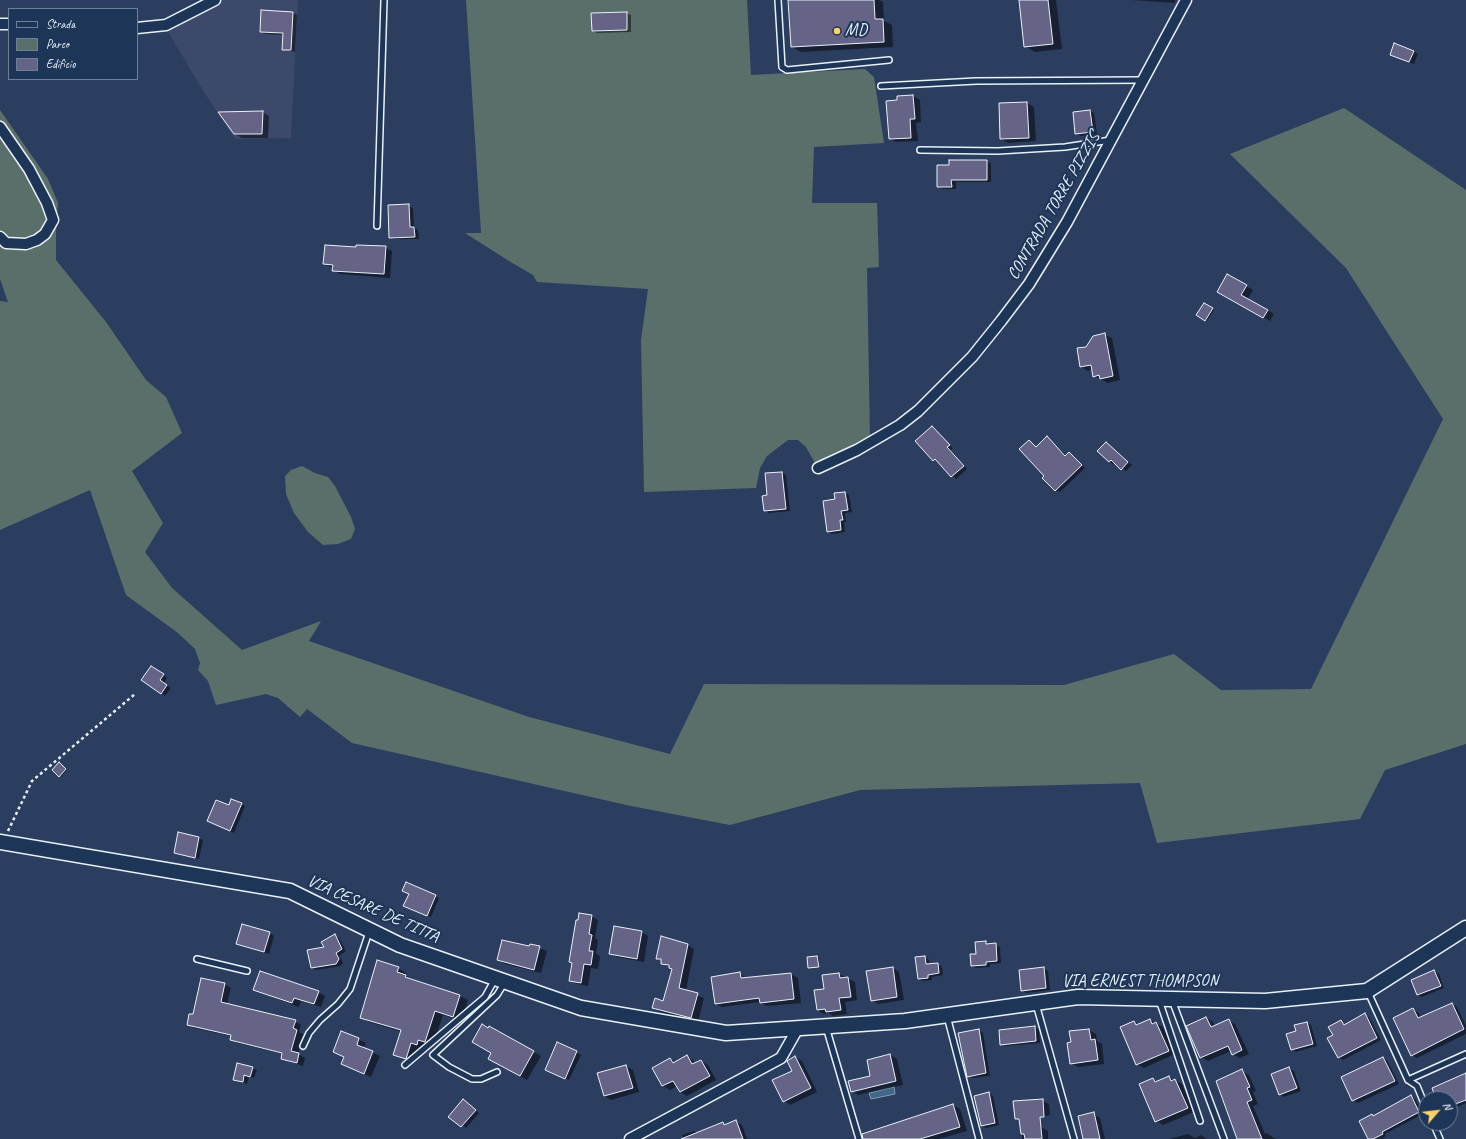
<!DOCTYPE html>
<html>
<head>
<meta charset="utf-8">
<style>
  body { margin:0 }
  #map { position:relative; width:1466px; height:1139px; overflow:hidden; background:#2c3e60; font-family:Caveat,sans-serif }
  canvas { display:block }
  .legend { position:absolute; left:8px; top:8px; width:130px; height:72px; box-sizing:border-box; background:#1d3557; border:1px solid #6e8097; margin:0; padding:5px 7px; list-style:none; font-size:12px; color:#e8f1f8 }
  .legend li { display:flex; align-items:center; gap:8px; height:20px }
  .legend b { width:20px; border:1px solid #6e8097 }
  .north { position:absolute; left:1418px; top:1091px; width:40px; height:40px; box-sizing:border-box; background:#1d3557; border:1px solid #6e8097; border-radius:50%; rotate:62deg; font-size:11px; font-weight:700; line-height:16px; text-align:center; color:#e8f1f8 }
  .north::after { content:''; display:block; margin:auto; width:14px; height:18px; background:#ffd166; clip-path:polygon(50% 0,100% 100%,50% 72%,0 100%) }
</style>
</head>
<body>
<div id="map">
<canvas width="1466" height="1139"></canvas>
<ul class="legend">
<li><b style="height:5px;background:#1d3557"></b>Strada</li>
<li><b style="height:11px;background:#5b6f6a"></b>Parco</li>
<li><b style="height:11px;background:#666486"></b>Edificio</li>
</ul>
<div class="north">N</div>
</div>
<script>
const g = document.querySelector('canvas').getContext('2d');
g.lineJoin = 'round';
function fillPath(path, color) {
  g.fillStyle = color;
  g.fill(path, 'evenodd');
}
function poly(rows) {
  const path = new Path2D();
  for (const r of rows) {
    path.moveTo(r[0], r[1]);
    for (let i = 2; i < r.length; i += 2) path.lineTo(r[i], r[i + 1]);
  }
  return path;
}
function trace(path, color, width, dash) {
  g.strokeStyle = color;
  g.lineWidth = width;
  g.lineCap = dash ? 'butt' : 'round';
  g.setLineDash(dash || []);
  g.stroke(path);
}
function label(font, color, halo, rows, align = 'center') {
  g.font = font + ' Caveat,sans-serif';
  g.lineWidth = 4;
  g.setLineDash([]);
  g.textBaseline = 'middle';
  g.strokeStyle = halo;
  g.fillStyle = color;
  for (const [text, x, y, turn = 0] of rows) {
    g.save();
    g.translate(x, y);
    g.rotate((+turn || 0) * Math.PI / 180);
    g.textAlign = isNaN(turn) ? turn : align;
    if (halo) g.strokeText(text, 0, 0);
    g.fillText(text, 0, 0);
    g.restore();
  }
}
fillPath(poly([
  [221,0,298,0,291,138,235,139,202,89,166,28]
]), '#3d496b');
fillPath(poly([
  [466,0,747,0,751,75,865,69,874,77,884,143,814,147,812,203,877,203,879,267,867,268,870,439,815,463,806,447,798,440,788,440,767,456,760,468,756,488,644,492,641,340,648,289,537,282,533,275,509,261,465,233,481,233],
  [1344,108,1466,190,1466,744,1385,770,1360,819,1157,843,1140,783,860,790,730,825,631,806,352,743,307,709,300,717,278,698,266,694,216,705,208,681,198,670,200,663,195,649,178,633,126,595,90,490,0,530,0,301,8,302,0,279,0,110,48,179,58,203,56,232,56,260,106,322,146,380,166,397,182,433,132,471,163,523,145,552,172,588,242,650,321,621,309,641,529,717,670,754,704,684,1064,685,1174,654,1221,690,1311,689,1443,419,1346,268,1230,154],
  [302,466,315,473,328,477,335,486,351,517,355,529,351,539,338,544,323,545,308,532,294,513,286,494,285,476,291,470]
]), '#5b6f6a');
const water = poly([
  [894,1087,895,1094,871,1099,869,1093,894,1087]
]);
fillPath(water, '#3f6787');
trace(water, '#839eb4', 1);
fillPath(poly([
  [812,0,879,0,883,2,884,21,892,25,893,47,801,52,792,47],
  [1020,0,1056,0,1062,49,1035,52,1025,46],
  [1131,0,1175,0,1175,3],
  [262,12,293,13,297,15,295,52,283,49,284,35,265,34,261,32],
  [626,13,631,15,631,32,597,33,593,31],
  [1414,51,1418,54,1414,64,1391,55],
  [913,96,920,100,921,122,916,123,918,141,896,142,889,138,898,101],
  [1027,103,1034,107,1036,141,1008,143,1001,139],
  [1090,111,1094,113,1097,134,1081,136,1076,133],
  [263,112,269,116,268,138,242,138,235,134],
  [986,161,991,163,991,182,956,182,956,189,943,189,938,186,950,166],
  [409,206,413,208,414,227,418,230,419,239,394,239,390,237],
  [385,247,392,251,390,278,340,274,333,270,333,268,324,264,357,248],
  [1227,275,1253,290,1248,299,1274,314,1270,321,1218,292],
  [1204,304,1214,310,1207,321,1198,315],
  [1105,335,1112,338,1120,380,1108,383,1094,376,1093,369,1088,371,1081,367,1087,347],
  [932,427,953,448,951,450,967,469,956,479,939,461,933,460],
  [1047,437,1067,456,1069,453,1074,456,1085,468,1060,492,1056,490,1046,476,1029,441,1037,447],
  [1106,443,1132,465,1126,471,1115,462,1113,464,1109,461],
  [782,473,786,475,790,511,769,513,765,510,768,496],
  [845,493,849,495,852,512,845,513,846,522,844,522,845,532,833,534,828,532,836,500],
  [156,669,167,678,164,683,171,688,165,696,161,693],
  [61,765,67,770,61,777,60,776],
  [241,804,245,806,234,833,208,821,229,806],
  [199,838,203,840,199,859,175,853],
  [410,894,435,896,439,898,431,917,409,908],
  [591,916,598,920,595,938,598,940,596,954,600,956,598,969,591,968,588,986,577,984,570,980],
  [642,932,648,936,644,962,617,957,610,953],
  [269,933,274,936,269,954,237,943],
  [335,935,339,938,346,951,339,956,343,962,341,966,316,970,312,967],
  [986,942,1000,947,1001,963,990,964,990,967,976,968,971,965],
  [531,945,547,951,541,973,505,964,498,960,530,948],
  [687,945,694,949,686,991,704,998,698,1022,660,1012,653,1008,664,1002,673,969,662,963,662,961,658,958],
  [817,957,819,958,820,968,809,968],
  [925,957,929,960,930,965,938,964,942,967,943,975,932,977,932,980,923,981,919,979],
  [398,968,406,973,406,976,414,980,460,996,468,1000,461,1021,443,1015,433,1046,427,1044,425,1049,419,1047,415,1062,394,1054,402,1032,369,1022,361,1017],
  [893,968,899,972,904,1000,878,1004,872,1000],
  [1043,968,1048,971,1050,990,1026,993,1022,990],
  [1434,971,1439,974,1444,988,1422,997,1418,995],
  [740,974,747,978,791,974,798,978,801,1003,767,1006,760,1002,722,1007,715,1003],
  [839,974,855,982,857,1000,845,1002,847,1014,833,1016,829,1013,824,1014,817,1010,825,990],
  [224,984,231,988,227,1004,295,1021,301,1025,299,1032,303,1034,298,1054,305,1058,303,1066,282,1059,283,1054,237,1043,231,1039,231,1036,194,1028,188,1024],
  [254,990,318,992,325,996,321,1007,301,1001,299,1007],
  [1452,1004,1457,1007,1466,1026,1466,1034,1417,1058,1411,1055,1413,1009,1419,1013,1421,1018],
  [1365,1015,1369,1017,1381,1040,1343,1060,1339,1058,1328,1038,1334,1035,1341,1021,1346,1025],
  [1206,1018,1213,1022,1215,1026,1228,1020,1235,1024,1249,1054,1240,1058,1233,1054,1231,1051,1208,1061,1201,1057],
  [1150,1020,1163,1027,1175,1054,1144,1068,1137,1064,1134,1022,1139,1025],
  [1307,1023,1311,1025,1317,1046,1296,1052,1292,1049,1297,1032],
  [490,1027,541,1056,527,1080,490,1058,492,1053],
  [1035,1027,1039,1030,1040,1043,1006,1046,1001,1044],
  [979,1030,983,1033,990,1076,972,1078,968,1076],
  [1089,1030,1096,1034,1097,1041,1102,1044,1104,1064,1078,1067,1071,1063],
  [342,1032,366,1043,363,1048,380,1056,371,1077,342,1064,345,1057],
  [576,1052,581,1055,569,1080,550,1072],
  [890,1055,897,1059,903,1085,858,1095,852,1091,872,1077],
  [687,1056,696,1063,701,1061,708,1065,716,1080,687,1096,680,1092,677,1086,670,1090,663,1086,654,1068,670,1059,677,1063],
  [795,1057,802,1061,817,1092,790,1105,784,1101],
  [1383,1058,1387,1060,1399,1084,1358,1103,1353,1100,1343,1077],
  [626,1066,633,1070,639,1092,611,1100,604,1096],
  [252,1068,257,1070,254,1078,249,1077,247,1084,235,1079],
  [1289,1068,1294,1071,1301,1091,1284,1097,1280,1094],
  [1242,1071,1249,1075,1256,1091,1253,1092,1258,1104,1253,1106,1265,1134,1267,1133,1275,1139,1238,1139],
  [1466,1073,1466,1103,1450,1110,1450,1099,1437,1099],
  [1169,1077,1182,1084,1194,1112,1163,1125,1156,1121,1153,1079,1158,1082],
  [989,1093,993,1096,999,1125,986,1128,982,1126],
  [1411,1097,1415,1099,1423,1114,1385,1134,1386,1136,1382,1139,1370,1139,1372,1115,1374,1116],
  [463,1100,479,1113,466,1128,450,1116],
  [1042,1100,1049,1104,1050,1115,1022,1122,1015,1118],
  [953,1105,960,1109,967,1131,939,1139,869,1139],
  [1094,1114,1100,1118,1105,1139,1084,1139],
  [736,1122,742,1125,747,1139,684,1139,682,1135,694,1131,698,1133,723,1123,727,1125],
  [1041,1127,1048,1131,1048,1139,1022,1139,1022,1134],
  [1188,1134,1195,1138,1201,1135,1207,1139,1169,1139]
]), '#0007');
const building = poly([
  [788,0,874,0,875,19,883,19,884,42,791,47,788,0],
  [1019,0,1048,0,1053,44,1024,47,1019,0],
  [261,10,293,12,291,50,282,50,283,33,260,32,261,10],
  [627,12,627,30,592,31,591,13,627,12],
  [1394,43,1414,51,1409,62,1390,55,1394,43],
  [913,95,915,119,910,119,911,138,889,139,886,101,897,100,897,96,913,95],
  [1027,102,1029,138,1000,139,999,103,1027,102],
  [1090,110,1093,132,1075,134,1073,112,1090,110],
  [263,111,262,134,234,134,218,112,263,111],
  [949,160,987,160,987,180,951,180,952,187,937,187,937,165,949,165,949,160],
  [409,204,410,227,414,227,415,237,389,238,388,205,409,204],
  [325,245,356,247,356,245,386,246,384,274,332,271,333,265,323,264,325,245],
  [1227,274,1247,285,1241,295,1268,310,1263,318,1217,292,1227,274],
  [1204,303,1213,308,1205,321,1196,315,1204,303],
  [1105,333,1113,376,1100,379,1099,375,1093,377,1091,365,1080,367,1077,348,1086,347,1093,336,1105,333],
  [932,426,950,445,947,447,964,466,951,477,935,459,933,461,915,441,932,426],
  [1047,436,1065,456,1069,452,1082,465,1055,491,1042,478,1044,476,1019,449,1029,440,1036,447,1047,436],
  [1106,442,1128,462,1121,470,1111,460,1109,462,1097,451,1106,442],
  [782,472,786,509,764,511,762,496,767,495,765,473,782,472],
  [845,492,848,510,841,511,843,520,840,520,841,530,827,532,823,501,835,499,834,493,845,492],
  [151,666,164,674,160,680,167,685,161,694,141,680,151,666],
  [59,762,66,769,59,777,52,770,59,762],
  [231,799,242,803,230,831,207,821,216,800,229,805,231,799],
  [178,832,199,837,195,858,174,853,178,832],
  [406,882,436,895,427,916,403,906,409,894,402,891,406,882],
  [579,913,592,915,589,934,592,935,589,951,593,951,591,965,584,964,581,983,569,981,572,963,569,962,576,920,578,920,579,913],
  [242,924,270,932,264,952,236,944,242,924],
  [614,926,642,931,637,959,609,954,614,926],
  [335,934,342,949,336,953,339,959,336,964,311,968,307,950,324,947,321,942,335,934],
  [661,936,688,944,679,988,698,993,691,1018,652,1008,655,998,663,1001,672,969,669,968,669,965,661,964,661,959,656,959,661,936],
  [502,940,529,946,530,944,540,946,534,970,497,960,502,940],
  [986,941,986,944,996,943,997,961,986,962,986,965,971,966,970,954,976,954,975,942,986,941],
  [817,956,819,967,808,968,807,957,817,956],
  [925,956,926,964,938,963,939,973,928,975,928,978,918,979,915,957,925,956],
  [377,960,399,967,397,972,406,975,405,977,460,995,453,1017,435,1011,425,1042,418,1040,417,1045,411,1043,406,1059,393,1055,401,1030,360,1018,377,960],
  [893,967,897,997,871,1001,866,971,893,967],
  [1044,967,1046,988,1021,991,1019,970,1044,967],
  [1434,970,1441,986,1417,995,1411,980,1434,970],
  [260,971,319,991,314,1004,294,998,292,1003,253,990,260,971],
  [740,972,741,978,791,973,794,999,760,1003,759,998,715,1004,711,977,740,972],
  [839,973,840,978,848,977,851,997,839,998,841,1010,826,1012,825,1009,817,1010,814,990,824,989,822,975,839,973],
  [201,978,225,983,221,1002,296,1020,293,1028,297,1030,291,1051,299,1053,297,1063,281,1059,282,1053,230,1040,231,1035,187,1025,189,1014,193,1014,201,978],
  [1452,1003,1464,1029,1411,1056,1393,1018,1413,1008,1418,1018,1452,1003],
  [1365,1013,1377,1038,1338,1058,1327,1038,1333,1035,1328,1027,1341,1020,1344,1025,1365,1013],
  [1206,1017,1211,1027,1229,1019,1242,1050,1232,1055,1228,1046,1200,1058,1186,1026,1206,1017],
  [1150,1019,1152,1024,1156,1022,1169,1051,1136,1065,1120,1027,1134,1021,1136,1025,1150,1019],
  [1307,1022,1313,1044,1291,1050,1286,1034,1296,1031,1294,1025,1307,1022],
  [482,1024,488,1028,489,1026,534,1051,520,1076,488,1059,491,1053,472,1042,482,1024],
  [1035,1026,1036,1041,1000,1045,999,1030,1035,1026],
  [979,1029,986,1073,967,1077,958,1033,979,1029],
  [1089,1029,1091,1040,1095,1039,1098,1060,1070,1064,1067,1043,1071,1042,1069,1031,1089,1029],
  [341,1031,359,1038,357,1045,373,1051,364,1074,341,1064,344,1057,333,1052,341,1031],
  [557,1042,577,1051,565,1079,545,1070,557,1042],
  [890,1054,896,1081,851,1092,848,1081,870,1076,867,1060,890,1054],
  [687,1055,692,1064,701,1060,710,1076,680,1092,673,1081,662,1086,652,1068,670,1058,673,1063,687,1055],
  [795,1056,811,1088,783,1102,772,1080,792,1071,787,1061,795,1056],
  [1383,1057,1395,1081,1352,1101,1341,1077,1383,1057],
  [237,1063,253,1067,250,1077,244,1075,243,1082,233,1080,237,1063],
  [626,1065,633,1088,604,1096,597,1073,626,1065],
  [1289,1067,1297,1088,1279,1095,1271,1074,1289,1067],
  [1242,1069,1250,1087,1247,1088,1252,1100,1247,1102,1262,1139,1237,1139,1216,1081,1242,1069],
  [1466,1073,1466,1100,1450,1106,1450,1099,1436,1099,1432,1088,1466,1073],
  [1169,1076,1171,1081,1175,1079,1188,1108,1155,1122,1139,1084,1153,1078,1155,1082,1169,1076],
  [989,1092,995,1123,981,1126,974,1096,989,1092],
  [1411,1095,1419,1112,1382,1132,1383,1134,1373,1139,1368,1139,1359,1121,1372,1114,1373,1116,1411,1095],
  [463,1099,476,1110,461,1127,448,1117,463,1099],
  [1043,1099,1044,1117,1040,1117,1042,1139,1025,1139,1024,1134,1021,1134,1019,1119,1015,1119,1013,1101,1043,1099],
  [953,1104,960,1127,920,1139,863,1139,862,1134,953,1104],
  [1094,1112,1100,1139,1083,1139,1078,1116,1094,1112],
  [736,1120,743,1139,681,1139,723,1122,724,1125,736,1120]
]);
fillPath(building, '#666486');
trace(building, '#e8f1f8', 1);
const lane = poly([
  [778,0,782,67,787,70,889,60],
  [881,86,976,81,1142,80],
  [920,150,998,151,1065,147,1111,140],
  [377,226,384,0],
  [197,959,247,971],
  [1368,992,1408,1080,1466,1054],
  [1159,1000,1200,1121],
  [1172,1000,1224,1139],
  [1036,1004,1074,1139],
  [947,1016,979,1139],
  [826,1027,859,1139],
  [303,1046,309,1033,320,1020,338,1004,350,989,369,932],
  [405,1065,485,997,495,979],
  [497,1072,481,1079,472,1079,449,1067,433,1055,497,995,505,982],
  [1408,1080,1417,1086,1426,1108],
  [1433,1123,1440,1139]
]);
const street = poly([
  [0,24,9,24],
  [137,28,166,25,215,0],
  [0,127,29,169,47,203,53,220,45,234,37,240,26,244,6,243,0,237],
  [818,468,857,450,900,425,918,411,972,357,1001,321,1029,284,1067,222,1186,0],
  [630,1139,781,1058,798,1028]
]);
const secondary = poly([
  [0,842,290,891,400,945,581,1008,726,1033,905,1021,1078,997,1265,1001,1367,991,1466,928]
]);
trace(lane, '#e8f1f8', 8);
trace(street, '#e8f1f8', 13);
trace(secondary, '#e8f1f8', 17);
trace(poly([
  [8,831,32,781,135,694]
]), '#e8f1f8', 2.5, [3, 3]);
trace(lane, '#1d3557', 5);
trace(street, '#1d3557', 10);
trace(secondary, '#1d3557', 14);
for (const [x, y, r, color] of [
  [837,31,4,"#ffd166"]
]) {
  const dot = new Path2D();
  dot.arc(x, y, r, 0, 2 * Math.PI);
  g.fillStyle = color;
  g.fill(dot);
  trace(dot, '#1d3557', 1.5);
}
label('17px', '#e8f1f8', '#1d3557', [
  ["MD",845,31]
], 'left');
label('17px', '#e8f1f8', '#1d3557', [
  ["CONTRADA TORRE PIZZIS",1054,206,-60],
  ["VIA CESARE DE TITTA",373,909,24],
  ["VIA ERNEST THOMPSON",1140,982]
]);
</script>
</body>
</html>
